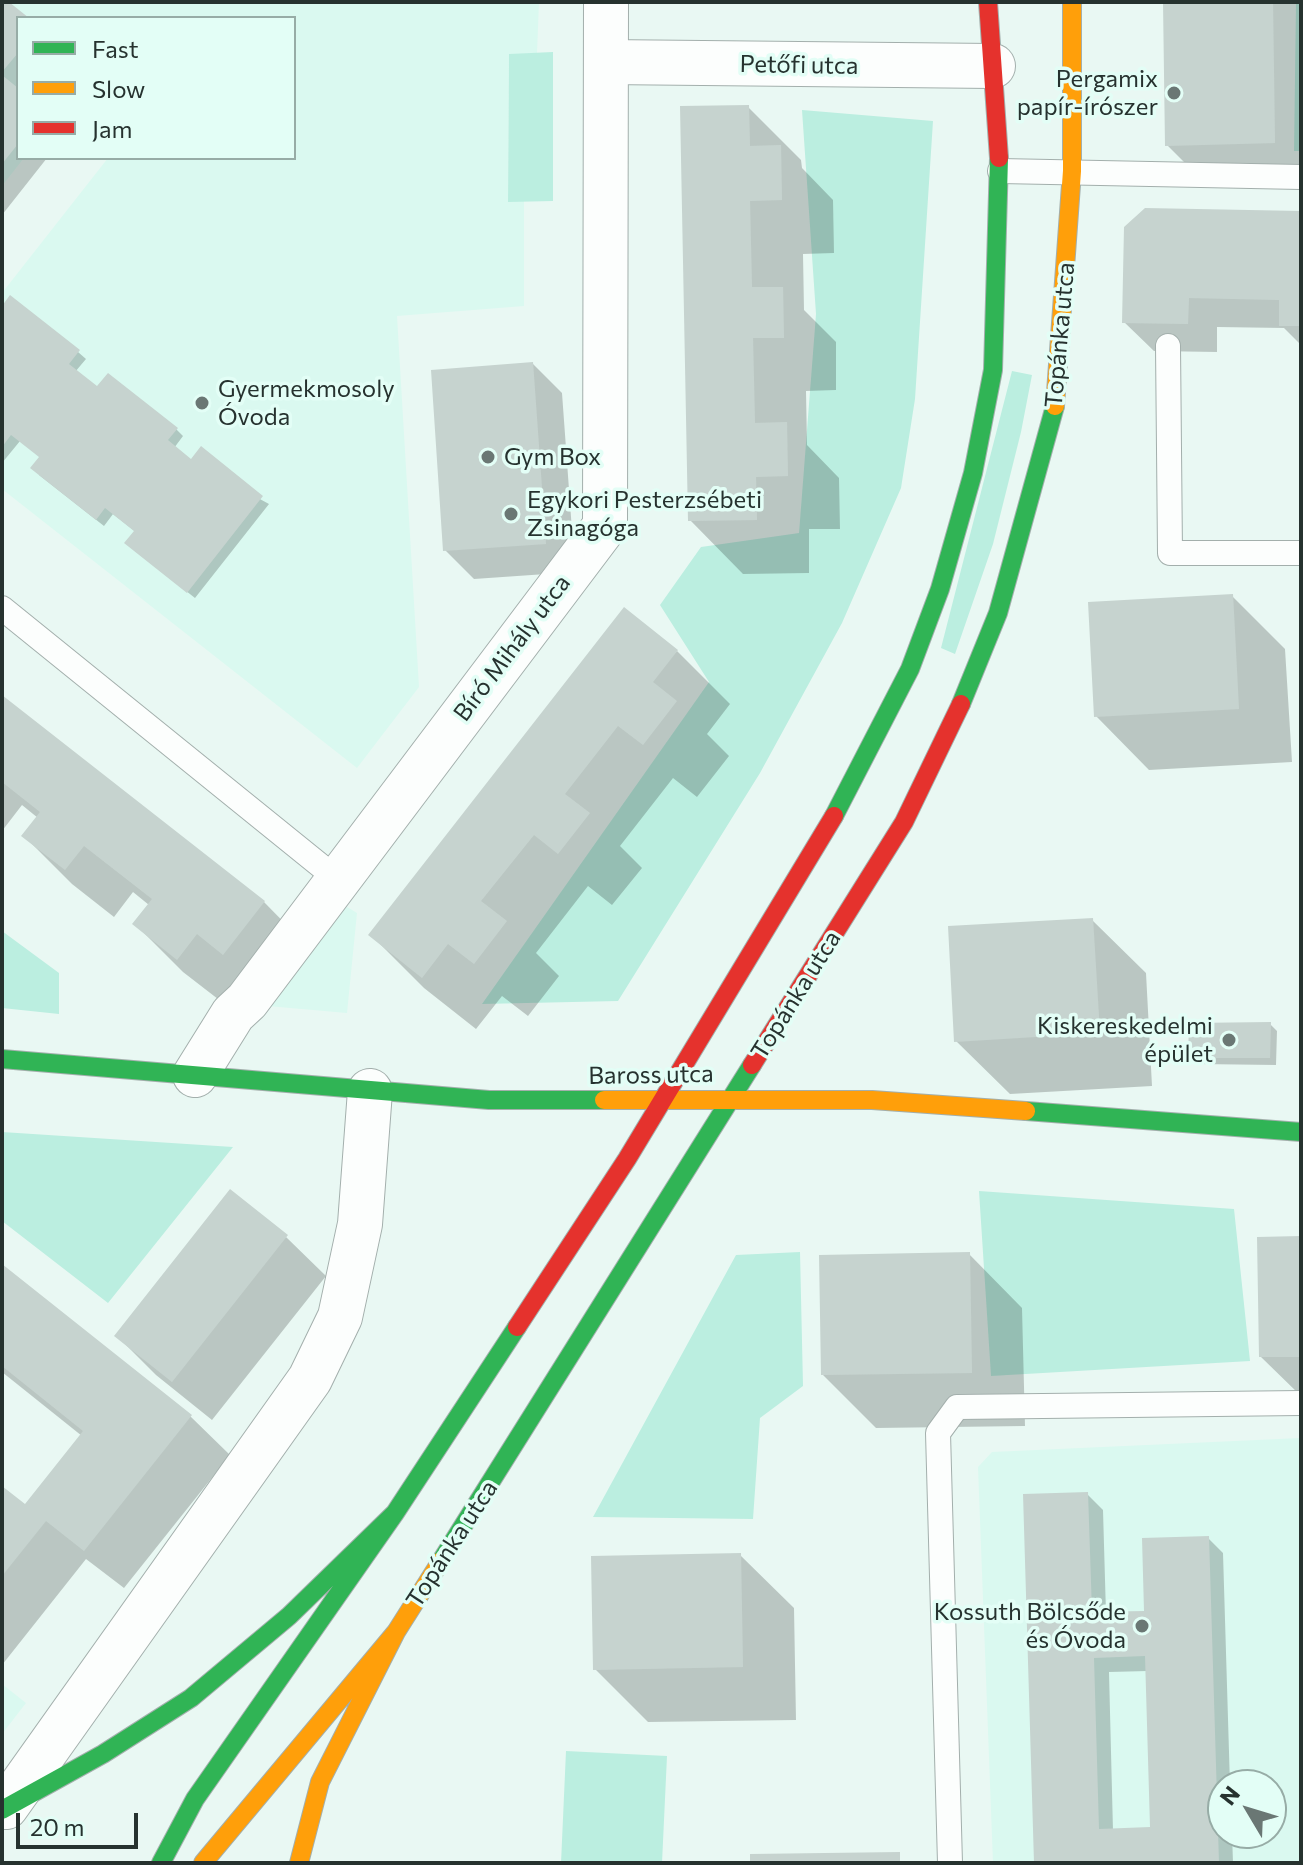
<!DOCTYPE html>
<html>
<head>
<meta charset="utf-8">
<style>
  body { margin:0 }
  #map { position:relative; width:1303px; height:1865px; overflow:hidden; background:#e9f8f3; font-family:Commissioner,sans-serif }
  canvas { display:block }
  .frame { position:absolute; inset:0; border:4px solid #26322f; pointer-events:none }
  .legend { position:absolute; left:16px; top:16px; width:280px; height:144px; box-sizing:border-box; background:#e3fef6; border:2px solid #97aca6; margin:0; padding:10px 14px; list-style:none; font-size:24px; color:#26322f }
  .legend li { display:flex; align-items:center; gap:16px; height:40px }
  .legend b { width:40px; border:2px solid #97aca6 }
  .north { position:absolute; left:1207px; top:1769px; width:80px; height:80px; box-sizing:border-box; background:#e3fef6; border:2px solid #97aca6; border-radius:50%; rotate:308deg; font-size:22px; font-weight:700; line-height:32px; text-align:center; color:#26322f }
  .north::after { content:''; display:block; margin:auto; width:28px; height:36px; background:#6a7774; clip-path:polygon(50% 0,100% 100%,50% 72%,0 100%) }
  .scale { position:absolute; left:16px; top:1813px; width:122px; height:36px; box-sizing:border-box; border:4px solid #26322f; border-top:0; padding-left:10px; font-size:24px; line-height:28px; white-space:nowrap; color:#26322f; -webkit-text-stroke:6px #e3fef6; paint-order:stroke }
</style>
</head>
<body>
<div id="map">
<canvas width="1303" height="1865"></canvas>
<div class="frame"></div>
<ul class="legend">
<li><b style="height:10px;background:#30b455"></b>Fast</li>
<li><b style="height:10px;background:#ff9f0a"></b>Slow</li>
<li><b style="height:10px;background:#e5322d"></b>Jam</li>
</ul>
<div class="north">N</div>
<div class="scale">20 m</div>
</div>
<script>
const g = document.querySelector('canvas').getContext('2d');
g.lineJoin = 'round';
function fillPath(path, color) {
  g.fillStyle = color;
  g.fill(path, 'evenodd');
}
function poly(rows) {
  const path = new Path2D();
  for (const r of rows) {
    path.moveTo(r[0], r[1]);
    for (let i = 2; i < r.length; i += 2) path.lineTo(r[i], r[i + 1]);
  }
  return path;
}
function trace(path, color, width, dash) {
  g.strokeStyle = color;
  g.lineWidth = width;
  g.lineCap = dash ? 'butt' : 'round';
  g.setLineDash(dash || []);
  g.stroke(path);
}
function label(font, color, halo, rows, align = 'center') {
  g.font = font + ' Commissioner,sans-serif';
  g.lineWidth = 7;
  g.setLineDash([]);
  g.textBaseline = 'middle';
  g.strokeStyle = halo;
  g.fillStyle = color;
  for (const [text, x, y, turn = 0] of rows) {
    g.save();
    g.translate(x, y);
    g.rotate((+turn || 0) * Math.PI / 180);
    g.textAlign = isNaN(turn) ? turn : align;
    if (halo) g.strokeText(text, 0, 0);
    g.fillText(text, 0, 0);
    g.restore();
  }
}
fillPath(poly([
  [2,2,539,2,537,53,509,55,508,201,524,201,524,306,397,316,419,687,357,768,2,489,2,293,108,158,294,158,294,18,18,18,18,158,24,158,2,186],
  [334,899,357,913,347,1013,256,1005],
  [1301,1438,1301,1863,993,1863,978,1467,992,1452],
  [1223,1785,1271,1785,1271,1833,1223,1833],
  [2,1684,26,1703,2,1734]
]), '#daf9f0');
fillPath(poly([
  [1296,2,1301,2,1301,151,1294,151],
  [553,52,553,201,508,202,509,54],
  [802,110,933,121,915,399,901,488,842,623,760,773,618,1001,482,1004,709,682,660,605,701,547,799,533,816,314],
  [1012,371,1032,375,1021,432,993,544,955,654,941,648],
  [2,931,59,973,59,1014,2,1008],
  [2,1133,2,1132,233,1147,108,1303,2,1221],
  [979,1191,1234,1209,1250,1361,991,1376],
  [800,1252,803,1386,760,1418,753,1519,593,1517,736,1255],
  [566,1751,667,1756,662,1863,561,1863]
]), '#bbeee0');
fillPath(poly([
  [2,2,26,18,18,18,18,158,47,158,2,215],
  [1165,2,1301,2,1301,172,1196,174,1167,145],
  [748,107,801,160,802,168,833,200,834,253,803,254,804,310,836,342,836,390,806,391,807,445,839,478,840,529,809,529,809,573,743,574,690,520],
  [1301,213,1301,345,1284,328,1217,327,1217,352,1154,351,1124,322],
  [2,309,78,352,86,359,75,372,97,389,176,429,183,436,174,448,192,462,269,504,195,598,134,550,136,532,113,514,104,526,39,475,41,457,20,441,2,463],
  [533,364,562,393,575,572,474,579,445,550],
  [1232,596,1285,649,1292,762,1149,770,1096,716],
  [677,651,730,704,707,734,729,756,697,797,673,778,620,846,642,868,612,905,588,886,536,953,559,976,528,1016,502,996,476,1029,424,988,371,935],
  [2,698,264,902,312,951,227,1006,183,972,135,924,149,905,133,892,114,917,72,884,24,836,38,818,22,805,2,831],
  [1092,920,1146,973,1152,1086,1010,1094,956,1041],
  [1270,1024,1277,1031,1276,1065,1198,1064,1190,1057],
  [286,1237,326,1276,212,1420,156,1375,116,1335],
  [1301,1238,1301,1396,1261,1357],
  [969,1254,1022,1308,1025,1426,876,1428,823,1375],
  [2,1267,190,1416,230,1455,124,1588,86,1559,2,1665,2,1488,25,1507,82,1436,2,1372],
  [1087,1494,1103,1510,1106,1614,1146,1613,1208,1538,1223,1553,1230,1785,1223,1785,1223,1833,1232,1833,1233,1863,1036,1863],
  [1148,1671,1153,1829,1113,1831,1109,1672],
  [740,1555,794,1608,796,1720,648,1722,595,1669]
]), '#0003');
fillPath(poly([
  [2,2,9,2,29,18,18,18,18,53,2,72],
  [1163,2,1273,2,1275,143,1165,146],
  [2,75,18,88,18,144,2,164],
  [749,105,750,146,781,145,782,200,750,201,752,287,783,287,784,338,753,338,755,423,787,422,788,476,756,477,757,520,688,521,680,106],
  [1145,208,1301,211,1301,326,1279,326,1279,300,1189,298,1188,324,1122,323,1124,227],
  [10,295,80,350,69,364,97,386,108,373,178,428,168,440,191,459,201,446,263,496,187,593,124,543,134,531,105,508,96,520,30,468,39,457,11,435,2,447,2,306],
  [533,362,546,544,443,551,431,370],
  [1233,594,1239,709,1094,717,1088,602],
  [624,607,678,650,653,682,677,701,643,745,618,726,565,794,590,813,558,854,534,835,481,901,507,921,474,964,448,944,422,978,368,935],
  [2,695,265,901,223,955,197,934,177,960,132,924,152,899,84,846,65,870,21,836,40,812,2,782],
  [1093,918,1100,1033,954,1042,948,926],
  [1271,1022,1270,1058,1188,1058,1189,1023],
  [230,1189,288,1235,172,1382,114,1336],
  [1301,1236,1301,1357,1259,1357,1257,1237],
  [970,1252,972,1373,821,1375,819,1255],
  [2,1264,192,1415,84,1551,46,1521,2,1576,2,1486,25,1504,83,1431,2,1366],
  [1088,1492,1092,1612,1144,1611,1142,1538,1209,1536,1219,1863,1034,1863,1023,1494],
  [1145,1656,1150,1827,1099,1829,1094,1658],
  [741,1553,743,1667,593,1670,591,1556],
  [900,1852,900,1863,750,1863,750,1854]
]), '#c6d3cf');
const lane = poly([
  [1000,171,1301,177],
  [1168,346,1170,553,1301,553],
  [2,608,337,879],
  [950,1863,938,1433,957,1407,1301,1403]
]);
const street = poly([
  [606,62,993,66],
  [195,1075,233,1014,247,1001,605,526,606,2],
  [6,1807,310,1379,340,1317,360,1224,370,1091]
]);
const fast = poly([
  [961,704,998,613,1055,406],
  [834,816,910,669,940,589,973,473,993,370,999,158],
  [2,1059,489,1100,604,1100],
  [1026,1111,1301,1132],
  [441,1561,752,1065],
  [2,1810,103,1754,191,1698,289,1616,395,1513],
  [161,1863,195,1799,395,1513,517,1327]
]);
const slow = poly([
  [1055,406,1072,171,1072,2],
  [604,1100,872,1100,1026,1111],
  [203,1863,396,1632,441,1561],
  [299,1863,320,1782,396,1632]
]);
const jam = poly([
  [988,2,999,158],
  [752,1065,904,822,961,704],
  [517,1327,627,1159,834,816]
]);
trace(lane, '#a3afac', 26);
trace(street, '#a3afac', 46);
trace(fast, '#a3afac', 20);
trace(slow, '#a3afac', 20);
trace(jam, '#a3afac', 20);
trace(lane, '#fcfefd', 24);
trace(street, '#fcfefd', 44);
trace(fast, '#30b455', 18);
trace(slow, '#ff9f0a', 18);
trace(jam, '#e5322d', 18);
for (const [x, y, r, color] of [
  [1174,93,8,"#6a7774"],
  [202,403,8,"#6a7774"],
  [488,457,8,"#6a7774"],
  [511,514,8,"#6a7774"],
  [1229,1040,8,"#6a7774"],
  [1142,1626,8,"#6a7774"]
]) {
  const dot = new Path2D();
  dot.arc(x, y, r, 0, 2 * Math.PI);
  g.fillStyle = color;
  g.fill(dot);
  trace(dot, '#e3fef6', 3);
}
label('24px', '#26322f', '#e3fef6', [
  ["Petőfi utca",799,65,1],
  ["Topánka utca",1060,335,-85],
  ["Bíró Mihály utca",512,648,-53],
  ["Topánka utca",796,995,-58],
  ["Baross utca",651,1075,-1],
  ["Topánka utca",452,1544,-57]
]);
label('24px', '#26322f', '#e3fef6', [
  ["Pergamix",1158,79],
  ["papír-írószer",1158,107],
  ["Gyermekmosoly",218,389,"left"],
  ["Óvoda",218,417,"left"],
  ["Gym Box",504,457,"left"],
  ["Egykori Pesterzsébeti",527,500,"left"],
  ["Zsinagóga",527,528,"left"],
  ["Kiskereskedelmi",1213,1026],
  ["épület",1213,1054],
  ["Kossuth Bölcsőde",1126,1612],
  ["és Óvoda",1126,1640]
], 'right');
</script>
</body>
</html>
